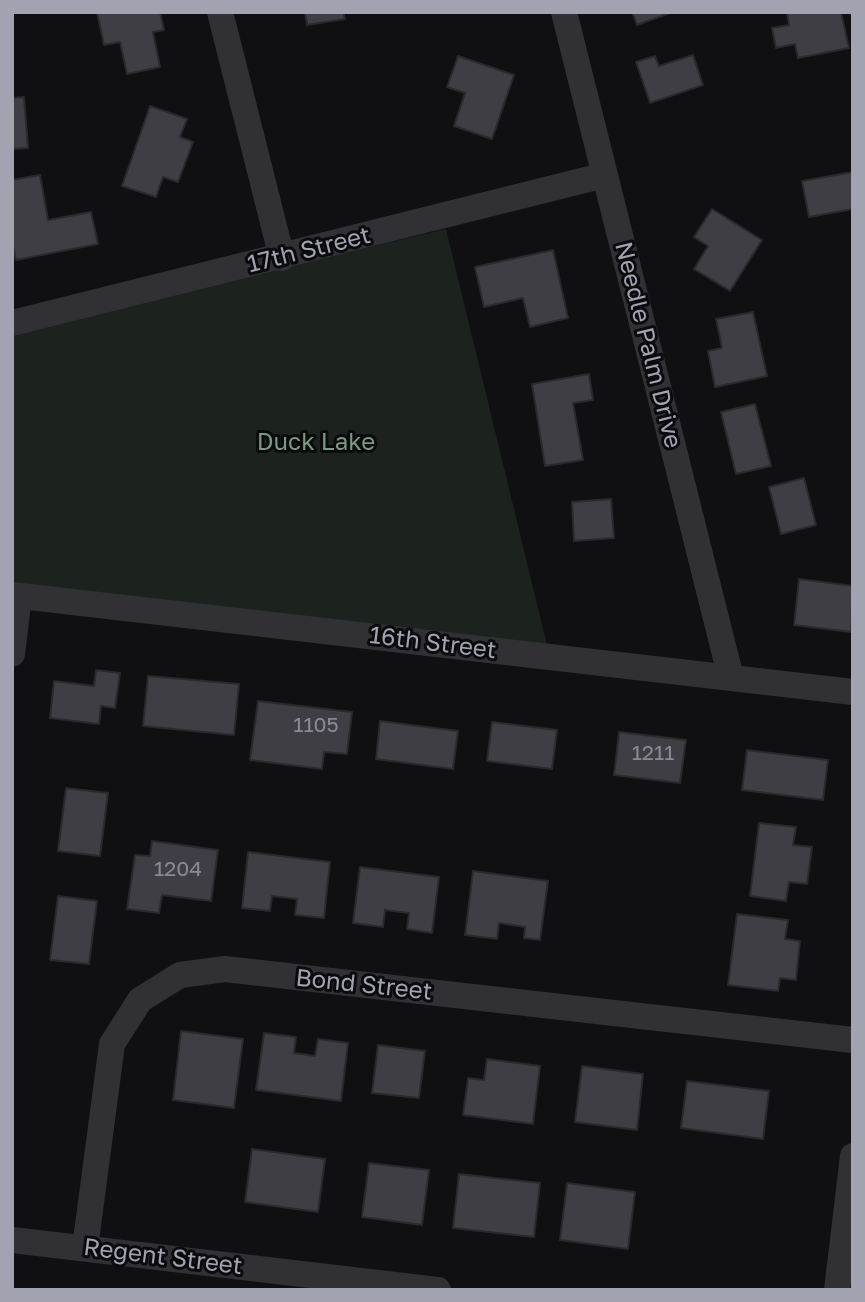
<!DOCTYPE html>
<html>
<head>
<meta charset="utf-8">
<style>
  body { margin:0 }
  #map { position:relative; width:865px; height:1302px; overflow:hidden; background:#100f11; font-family:"Golos Text",sans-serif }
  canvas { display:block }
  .frame { position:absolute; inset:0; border:14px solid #a2a3b1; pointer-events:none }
</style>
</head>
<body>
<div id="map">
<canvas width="865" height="1302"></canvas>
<div class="frame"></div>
</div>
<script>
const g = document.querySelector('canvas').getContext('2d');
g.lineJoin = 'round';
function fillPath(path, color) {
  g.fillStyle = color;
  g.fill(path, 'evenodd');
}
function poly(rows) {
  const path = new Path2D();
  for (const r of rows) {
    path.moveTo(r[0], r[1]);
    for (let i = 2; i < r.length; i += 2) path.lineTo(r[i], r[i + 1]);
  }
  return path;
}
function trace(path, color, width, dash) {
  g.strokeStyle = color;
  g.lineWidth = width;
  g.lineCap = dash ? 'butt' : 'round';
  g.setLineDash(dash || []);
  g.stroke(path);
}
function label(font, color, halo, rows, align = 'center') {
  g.font = font + ' "Golos Text",sans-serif';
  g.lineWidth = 6;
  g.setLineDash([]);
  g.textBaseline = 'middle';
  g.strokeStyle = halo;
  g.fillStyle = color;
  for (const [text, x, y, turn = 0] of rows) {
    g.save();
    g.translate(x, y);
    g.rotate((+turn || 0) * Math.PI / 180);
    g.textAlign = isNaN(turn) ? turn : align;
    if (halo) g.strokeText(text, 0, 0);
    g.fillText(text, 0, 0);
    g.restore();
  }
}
fillPath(poly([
  [446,229,547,645,12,584,12,333]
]), '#1c231e');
const building = poly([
  [97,12,160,12,164,30,153,32,160,67,127,74,120,42,104,45,97,12],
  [305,12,343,12,345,19,307,25,305,12],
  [632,12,669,12,670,13,637,25,632,12],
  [787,12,841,12,849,48,798,58,795,44,776,48,772,28,789,25,787,12],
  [693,55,703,85,650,103,636,62,655,56,659,66,693,55],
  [458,56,514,75,492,139,454,126,465,93,447,87,458,56],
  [24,97,28,148,12,149,12,98,24,97],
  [150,106,187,119,180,137,193,142,178,182,163,177,156,197,122,186,150,106],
  [853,172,853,209,809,217,802,181,853,172],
  [40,175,48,220,91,212,98,244,16,260,12,242,12,180,40,175],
  [712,209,762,240,730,291,694,269,708,246,694,237,712,209],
  [553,250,568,318,530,327,523,298,484,307,475,267,553,250],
  [753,312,767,376,715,387,708,351,722,348,716,319,753,312],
  [589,374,593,400,573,403,583,460,545,466,532,384,589,374],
  [755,404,771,466,736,474,721,412,755,404],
  [804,478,816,525,781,534,769,487,804,478],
  [611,499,614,538,574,541,572,502,611,499],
  [799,579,853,586,851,632,794,625,799,579],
  [96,670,120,673,115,708,101,706,99,724,50,718,54,681,94,686,96,670],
  [148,676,239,684,234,735,143,726,148,676],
  [258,701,352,712,347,754,324,752,322,769,250,760,258,701],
  [380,721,458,731,453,769,376,759,380,721],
  [492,722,557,730,552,769,487,761,492,722],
  [619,732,686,740,680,783,614,775,619,732],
  [747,750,828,760,823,800,742,790,747,750],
  [66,788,108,793,100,856,58,851,66,788],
  [759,823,796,827,793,845,812,847,807,884,789,882,786,901,750,896,759,823],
  [152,841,218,850,211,901,162,895,159,913,127,909,135,855,150,856,152,841],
  [248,852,330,862,324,918,295,915,297,899,272,896,270,911,242,908,248,852],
  [360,867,439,877,432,933,407,929,409,913,385,910,383,927,353,923,360,867],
  [473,871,548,881,540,940,524,938,525,927,499,923,497,939,465,935,473,871],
  [58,896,97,901,89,964,50,960,58,896],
  [737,914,788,920,785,939,800,941,796,980,780,978,778,991,728,985,737,914],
  [181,1031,243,1039,234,1108,173,1100,181,1031],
  [264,1033,296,1037,294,1053,315,1056,318,1039,348,1043,341,1101,256,1090,264,1033],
  [378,1045,425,1051,419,1098,372,1093,378,1045],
  [487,1059,540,1066,533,1124,463,1115,468,1078,484,1080,487,1059],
  [582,1066,643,1074,637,1130,575,1122,582,1066],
  [687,1081,769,1091,763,1139,681,1128,687,1081],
  [252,1149,325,1159,318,1212,245,1202,252,1149],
  [369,1163,429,1170,422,1225,362,1217,369,1163],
  [459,1174,540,1183,534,1237,453,1228,459,1174],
  [567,1183,635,1192,628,1249,560,1240,567,1183]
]);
fillPath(building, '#3f3e44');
trace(building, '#2a2a2d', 2);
trace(poly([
  [220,12,282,258],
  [564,12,731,678],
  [12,323,605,175],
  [12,595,853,692],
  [12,654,19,596],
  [12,1240,438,1290],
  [85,1248,112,1044,140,1000,180,975,225,969,853,1040],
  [837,1290,853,1156]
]), '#313135', 26);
label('21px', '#898a96', null, [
  ["1105",316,725],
  ["1211",653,753],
  ["1204",178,869]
]);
label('24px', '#a2a3b1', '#0b0a0c', [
  ["17th Street",309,250,-14],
  ["Needle Palm Drive",648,345,76],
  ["16th Street",433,643,7],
  ["Bond Street",364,985,6],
  ["Regent Street",163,1257,7]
]);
label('24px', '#7a9a83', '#0b0a0c', [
  ["Duck Lake",316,442]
]);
</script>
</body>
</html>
